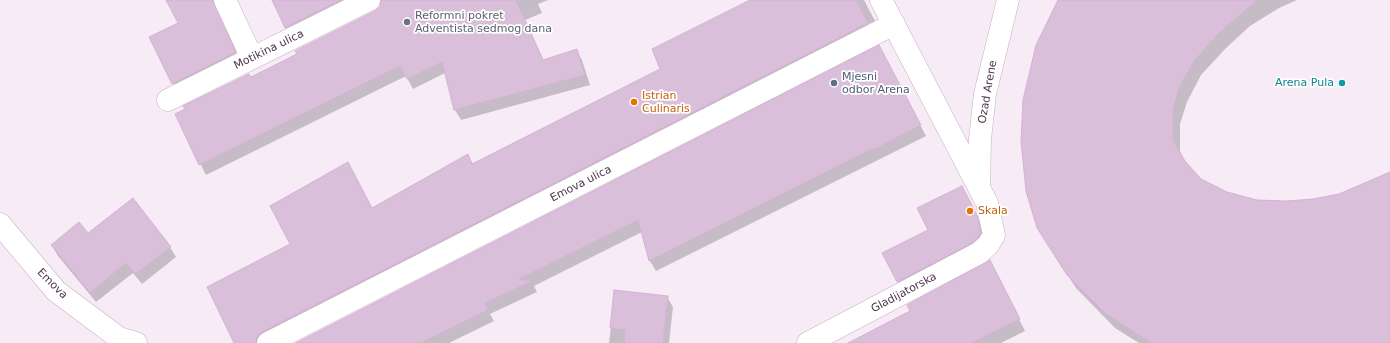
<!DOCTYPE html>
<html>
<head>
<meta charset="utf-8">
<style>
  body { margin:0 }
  canvas { display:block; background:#f7ebf6 }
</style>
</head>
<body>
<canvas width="1390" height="343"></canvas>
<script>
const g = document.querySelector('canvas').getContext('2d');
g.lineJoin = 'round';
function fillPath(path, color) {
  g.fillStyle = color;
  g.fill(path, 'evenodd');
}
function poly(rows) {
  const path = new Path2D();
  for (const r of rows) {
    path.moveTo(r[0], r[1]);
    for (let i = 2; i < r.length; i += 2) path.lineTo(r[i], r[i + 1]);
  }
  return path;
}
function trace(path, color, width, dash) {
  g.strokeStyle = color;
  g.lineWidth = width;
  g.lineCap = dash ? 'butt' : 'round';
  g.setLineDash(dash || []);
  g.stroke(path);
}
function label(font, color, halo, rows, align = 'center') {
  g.font = font + ' "DejaVu Sans",sans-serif';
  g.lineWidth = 3.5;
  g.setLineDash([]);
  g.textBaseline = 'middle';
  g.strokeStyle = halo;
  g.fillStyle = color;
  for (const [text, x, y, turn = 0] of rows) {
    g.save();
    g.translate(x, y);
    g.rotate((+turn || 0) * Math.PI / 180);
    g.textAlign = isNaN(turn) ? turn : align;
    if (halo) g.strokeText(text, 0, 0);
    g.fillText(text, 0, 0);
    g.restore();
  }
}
fillPath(poly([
  [167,0,213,0,240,62,179,93,151,37,179,24],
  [273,0,356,0,291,38],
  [408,0,548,0,538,4,542,13,525,20,544,61,576,50,582,60,590,85,461,120,455,110,445,73,413,89,406,76,206,175,176,115],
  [752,0,864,0,875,21,868,24,873,34,268,343,235,343,291,244,348,163,372,209,467,155,473,164,661,69],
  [1059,0,1297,0,1279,8,1250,26,1226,48,1201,75,1187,102,1180,124,1180,155,1185,163,1200,180,1226,193,1257,201,1287,202,1313,200,1339,195,1390,173,1390,343,1139,343,1115,328,1076,288,1046,242],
  [885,58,926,136,656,271,650,261,642,232,534,286,537,292,490,314,494,321,449,343,298,343],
  [968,198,982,226,986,244,903,292,884,253,930,230],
  [88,234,170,247,176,257,142,284,133,273,96,302,58,256,52,245],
  [990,261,1025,331,1001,343,850,343,912,312],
  [615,291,667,297,673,307,669,343,609,343]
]), '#0003');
const building = poly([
  [166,0,213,0,236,52,172,84,149,37,178,23,166,0],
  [272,0,341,0,285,28,272,0],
  [381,0,516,0,543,60,577,49,585,75,454,110,442,62,407,79,400,66,199,165,175,114,185,109,183,106,249,74,251,77,297,54,295,51,375,11,380,7,381,0],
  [750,0,856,0,868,23,262,332,257,337,256,343,234,343,207,287,290,244,270,206,348,162,372,208,468,154,472,164,660,69,652,49,750,0],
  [1058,0,1257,0,1218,34,1194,61,1179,88,1173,110,1173,140,1185,161,1201,179,1227,192,1257,200,1287,201,1313,199,1339,194,1390,172,1390,343,1151,343,1106,314,1067,275,1037,228,1026,191,1021,141,1023,100,1036,45,1058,0],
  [879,45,921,125,875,149,874,148,649,261,638,220,519,279,532,281,485,303,488,310,421,343,296,343,879,45],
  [962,186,977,215,981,233,978,237,972,243,897,282,882,253,928,230,917,208,962,186],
  [133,198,171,247,135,274,126,263,90,293,51,245,79,222,88,233,133,198],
  [990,260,1020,319,972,343,848,343,910,311,907,305,990,260],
  [614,290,668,296,663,343,624,343,625,330,610,328,614,290]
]);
fillPath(building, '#dabfda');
trace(building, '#d5b1d5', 1);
const pedestrian = poly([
  [979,187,980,139,985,94,1008,0]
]);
const minor = poly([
  [225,0,252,58],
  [168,100,369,0],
  [0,224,56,291,119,338,136,343],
  [268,343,894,24],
  [808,343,979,253,988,245,994,235,987,203,881,0]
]);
trace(pedestrian, '#c7afc5', 23);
trace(minor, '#c7afc5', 23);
trace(pedestrian, '#fff', 22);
trace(minor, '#fff', 22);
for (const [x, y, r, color] of [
  [407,22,4,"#6b7280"],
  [834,83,4,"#5c6f8a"],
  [1342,83,4,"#0f9aa8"],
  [634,102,4,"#e8710a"],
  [970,211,4,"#e8710a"]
]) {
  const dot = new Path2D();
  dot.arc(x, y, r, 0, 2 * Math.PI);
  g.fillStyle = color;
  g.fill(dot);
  trace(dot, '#fff', 1.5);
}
label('11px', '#5b616d', '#fff', [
  ["Reformni pokret",415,16],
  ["Adventista sedmog dana",415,29]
], 'left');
label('11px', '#4c374c', '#fff', [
  ["Motikina ulica",269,50,-26],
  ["Ozad Arene",988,92,-80],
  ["Emova ulica",581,184,-27],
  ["Emova",52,284,45],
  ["Gladijatorska",904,293,-28]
]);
label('11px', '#4e5e75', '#fff', [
  ["Mjesni",842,77],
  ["odbor Arena",842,90]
], 'left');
label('11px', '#0d838f', '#fff', [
  ["Arena Pula",1334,83]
], 'right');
label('11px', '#c56008', '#fff', [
  ["Istrian",642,96],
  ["Culinaris",642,109],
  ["Skala",978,211]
], 'left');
</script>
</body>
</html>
